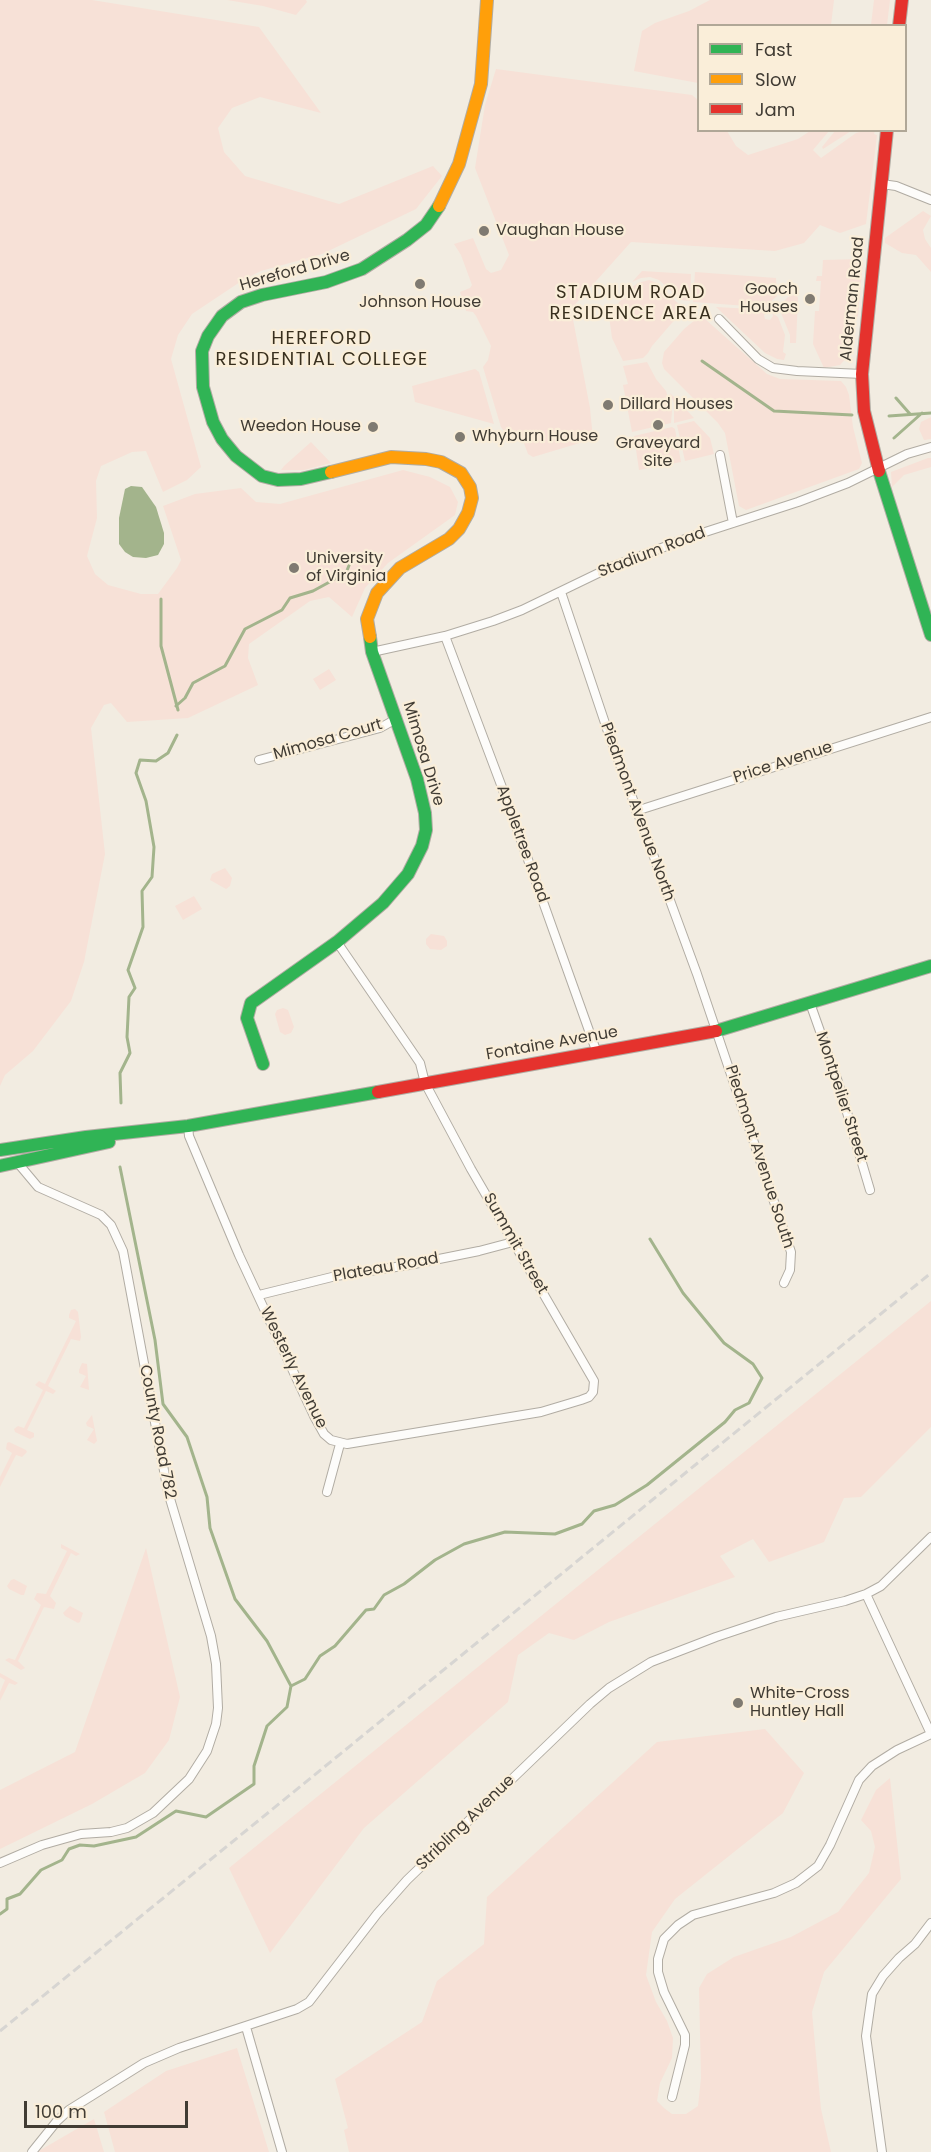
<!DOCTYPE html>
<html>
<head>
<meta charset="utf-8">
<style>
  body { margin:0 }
  #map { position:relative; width:931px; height:2152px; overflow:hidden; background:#f2ece1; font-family:Poppins,sans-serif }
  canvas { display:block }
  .legend { position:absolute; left:697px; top:24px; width:210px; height:108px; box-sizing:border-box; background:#faeed9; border:2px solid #b0a797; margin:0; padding:8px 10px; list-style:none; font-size:18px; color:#413c34 }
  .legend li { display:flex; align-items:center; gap:12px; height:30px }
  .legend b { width:30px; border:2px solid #b0a797 }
  .scale { position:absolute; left:24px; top:2101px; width:164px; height:27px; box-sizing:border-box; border:3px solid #413c34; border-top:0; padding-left:8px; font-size:18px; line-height:21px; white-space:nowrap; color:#413c34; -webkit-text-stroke:4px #faeed9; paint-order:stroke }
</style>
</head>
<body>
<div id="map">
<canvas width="931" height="2152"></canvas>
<ul class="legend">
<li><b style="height:8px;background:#30b455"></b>Fast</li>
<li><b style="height:8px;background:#ff9f0a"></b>Slow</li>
<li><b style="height:8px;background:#e5322d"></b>Jam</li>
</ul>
<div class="scale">100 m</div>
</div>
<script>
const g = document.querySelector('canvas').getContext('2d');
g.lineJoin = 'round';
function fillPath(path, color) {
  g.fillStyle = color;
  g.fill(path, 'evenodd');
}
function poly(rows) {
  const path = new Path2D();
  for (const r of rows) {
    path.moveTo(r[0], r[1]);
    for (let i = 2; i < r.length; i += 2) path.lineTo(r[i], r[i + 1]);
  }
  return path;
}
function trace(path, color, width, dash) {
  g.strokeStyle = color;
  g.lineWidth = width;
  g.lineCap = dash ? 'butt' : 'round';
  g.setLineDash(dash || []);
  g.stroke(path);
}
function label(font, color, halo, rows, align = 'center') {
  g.font = font + ' Poppins,sans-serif';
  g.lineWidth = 4.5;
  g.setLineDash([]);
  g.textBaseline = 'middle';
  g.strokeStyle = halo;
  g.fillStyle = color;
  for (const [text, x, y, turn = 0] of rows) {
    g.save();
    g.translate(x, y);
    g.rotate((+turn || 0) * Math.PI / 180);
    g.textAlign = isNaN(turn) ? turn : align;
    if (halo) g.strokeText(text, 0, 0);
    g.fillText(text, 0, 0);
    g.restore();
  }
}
fillPath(poly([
  [0,0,92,0,259,27,321,113,260,97,232,108,218,128,224,152,245,176,339,204,433,166,442,176,416,209,322,254,261,271,243,280,192,314,178,335,171,359,201,467,187,480,163,492,146,451,132,452,101,466,96,481,97,518,87,556,95,574,108,585,141,594,158,594,177,568,181,560,163,506,195,494,241,488,256,502,280,504,403,470,430,477,450,487,458,502,455,515,388,563,365,588,352,617,329,597,310,601,249,644,248,658,258,685,188,718,127,722,111,703,104,705,91,728,105,854,84,962,71,1001,33,1051,5,1075,0,1086],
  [227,0,306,0,307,2,296,15,263,6],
  [710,0,834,0,831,25,698,26,698,83,634,71,642,31,655,23,689,11],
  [874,0,890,0,887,25,871,25],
  [496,69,692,95,698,100,698,130,727,131,736,146,748,155,798,139,810,131,829,131,813,150,821,158,856,133,863,131,875,131,874,134,877,135,866,224,840,233,820,225,804,243,775,251,631,242,571,309,590,408,593,439,533,457,528,454,522,438,503,430,501,427,483,367,488,360,491,346,476,316,473,312,466,311,460,292,470,288,472,285,461,255,454,244,473,238,486,269,491,273,501,270,509,255,475,168,485,105],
  [835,131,851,131,823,149,822,147],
  [923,211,931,216,923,230,925,239,931,248,931,272,916,255,902,253,885,243,885,238],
  [860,259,863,262,858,316,850,328,849,355,840,365,824,368,813,344,815,311,819,311,821,281,816,281,817,276,822,276,823,260],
  [642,271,691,274,690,301,681,300,659,280,650,277,641,278,632,282],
  [695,272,776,278,777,296,767,305,761,307,693,302],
  [649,280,657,283,684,309,652,346,648,353,643,358,623,361,612,338,609,316,620,301,629,296,631,288,638,283],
  [796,294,798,298,796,343,790,343,790,335,781,313,782,303,788,297],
  [716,307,769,310,764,315,765,319,770,320,773,316,772,313,778,317,785,335,783,352,786,354,784,360,777,359,765,353],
  [705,319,767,374,780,379,841,381,846,387,849,395,853,427,862,463,859,469,746,510,739,506,725,433,718,423,664,369,662,363,664,352,684,329,695,320],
  [647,362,656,379,666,391,672,411,671,423,632,432,623,385,628,384,623,366],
  [475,369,479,372,494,424,415,402,412,386],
  [670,393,680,403,694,418,674,423,674,403],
  [931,417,931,439,924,440,919,429,921,422],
  [694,421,710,438,714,454,685,461,677,425],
  [672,427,675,429,681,462,639,470,634,436],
  [311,442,331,463,304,470,281,470,284,466],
  [928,458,931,458,931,467,904,475,892,487,891,472],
  [329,669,336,680,320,690,313,679],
  [225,868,232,878,230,886,226,889,210,880,212,874],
  [194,896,202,909,183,920,175,906],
  [431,934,444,936,447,941,447,946,441,950,430,949,426,944,426,939],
  [283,1008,288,1010,294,1027,291,1033,285,1035,280,1032,275,1014,277,1010],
  [931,1301,931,1427,861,1497,844,1498,824,1542,769,1562,753,1539,720,1556,735,1577,609,1622,574,1640,549,1633,518,1655,508,1702,364,1828,270,1953,229,1868],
  [75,1309,78,1312,81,1337,80,1341,71,1339,48,1386,56,1391,53,1394,46,1391,27,1430,34,1433,34,1437,30,1439,15,1432,14,1429,18,1426,24,1428,43,1390,35,1385,39,1381,45,1384,76,1321,69,1318,69,1315,71,1310],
  [82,1363,87,1364,89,1390,80,1387,86,1376,79,1373,79,1370],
  [92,1415,97,1441,94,1444,87,1440,94,1429,87,1426,86,1423],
  [9,1442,26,1450,27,1452,22,1457,16,1455,0,1487,0,1477,12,1453,6,1449,7,1443],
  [61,1544,80,1554,76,1556,71,1553,50,1596,56,1603,54,1609,44,1607,18,1661,25,1668,21,1670,5,1660,9,1658,15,1660,41,1605,34,1599,37,1593,46,1594,67,1551,61,1548],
  [146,1548,180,1697,169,1740,145,1773,92,1804,0,1849,0,1790,75,1752],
  [14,1579,27,1586,24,1595,21,1595,9,1589,7,1586,11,1580],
  [70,1606,83,1613,80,1622,78,1623,65,1616,63,1613],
  [0,1673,18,1683,15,1685,9,1683,0,1701,0,1692,5,1680,0,1677],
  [765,1729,804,1773,783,1813,675,1899,652,1932,646,1975,656,2002,667,2021,673,2038,672,2058,660,2083,657,2101,664,2108,672,2114,686,2114,698,2106,701,2078,699,1988,707,1974,734,1957,791,1937,838,1912,869,1873,875,1847,871,1831,861,1820,876,1790,890,1778,901,1879,824,1972,812,2012,821,2109,831,2152,349,2152,344,2130,348,2128,335,2079,422,2022,437,1981,484,1944,487,1897,657,1742],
  [237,2048,269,2152,115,2152,104,2112,166,2071],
  [94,2119,104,2152,37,2152]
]), '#f7e1d7');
fillPath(poly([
  [131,486,142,487,156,507,164,533,164,544,158,555,146,558,133,557,125,552,119,544,119,518,125,489]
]), '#a3b48c');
trace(poly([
  [702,361,774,411,852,415],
  [896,398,910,414],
  [889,416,931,413],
  [894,438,922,413],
  [161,599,161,646,178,710],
  [176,706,185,698,193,683,225,666,245,629,282,610,290,598,313,591,346,573,352,558],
  [121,1103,120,1073,130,1053,127,1037,129,997,135,988,128,970,143,927,142,891,152,877,154,847,146,801,136,773,140,760,156,761,168,753,177,735],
  [291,1686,305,1679,320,1656,335,1646,366,1610,374,1609,384,1595,404,1584,435,1560,464,1544,505,1532,555,1534,582,1524,594,1511,615,1505,647,1485,725,1422,735,1410,749,1403,762,1378,753,1364,724,1343,683,1293,650,1239],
  [0,1914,7,1909,7,1899,20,1894,41,1870,62,1860,69,1849,80,1845,94,1846,136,1837,176,1811,206,1817,254,1784,254,1766,267,1726,287,1707,291,1686,267,1641,235,1599,210,1528,207,1497,187,1437,163,1404,155,1340,120,1167]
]), '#a3b48c', 3);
const street = poly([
  [882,184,896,186,931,200],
  [719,319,758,359,773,368,797,371,862,374],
  [720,455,733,523],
  [561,592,607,729,697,974,791,1252,790,1270,784,1283],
  [445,636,506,798,597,1053],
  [372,652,445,636,493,621,522,610,611,567,696,535,798,502,848,483,907,454,931,447],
  [259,760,380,728,396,719],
  [636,811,931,717],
  [810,1003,838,1082,870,1190],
  [188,1126,189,1136,239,1255,314,1416,324,1434,331,1440,347,1444,541,1412,581,1400,589,1397,593,1392,594,1381,471,1169,425,1083,420,1063,337,942],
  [259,1295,336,1276,409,1265,479,1251,513,1242],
  [327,1492,340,1444],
  [866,1594,931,1734],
  [0,1863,42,1845,81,1834,111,1832,127,1828,153,1813,189,1779,207,1751,216,1724,218,1708,216,1664,211,1636,168,1492,123,1251,111,1225,101,1215,38,1187,17,1162],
  [246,2027,282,2152],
  [672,2097,685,2045,685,2035,664,1992,658,1972,658,1959,664,1939,678,1925,693,1915,774,1893,796,1883,818,1866,830,1845,859,1780,872,1766,897,1750,931,1734],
  [32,2152,57,2121,69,2110,144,2063,179,2048,297,2009,309,2002,377,1914,407,1880,590,1704,609,1688,651,1662,716,1637,776,1617,845,1601,866,1594,881,1586,931,1537],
  [882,2152,866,2036,872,1994,883,1976,899,1958,915,1944,931,1923]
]);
const fast = poly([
  [879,471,931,635],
  [331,472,301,479,278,480,262,476,236,456,222,439,213,422,203,387,202,351,208,336,222,316,241,302,262,295,326,282,362,269,407,240,426,225,439,206],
  [716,1031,931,966],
  [263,1064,247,1018,251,1003,337,942,383,903,408,874,422,846,426,830,425,813,417,779,372,652,370,637],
  [0,1150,86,1137,188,1126,378,1092],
  [0,1166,109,1142]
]);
const slow = poly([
  [439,206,459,164,481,84,487,0],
  [331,472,391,457,426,459,441,462,461,473,470,487,472,498,468,513,459,529,449,539,400,568,377,593,367,619,370,637]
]);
const jam = poly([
  [899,26,902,0],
  [879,471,864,411,862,374,887,130],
  [378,1092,716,1031]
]);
trace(street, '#b1aca3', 10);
trace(fast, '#b1aca3', 14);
trace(slow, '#b1aca3', 14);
trace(jam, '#b1aca3', 14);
trace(street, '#fdfcfa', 8);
trace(fast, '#30b455', 12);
trace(slow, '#ff9f0a', 12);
trace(jam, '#e5322d', 12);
trace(poly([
  [0,2031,931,1273]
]), '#d7d5d2', 3, [9, 4.5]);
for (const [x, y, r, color] of [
  [484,231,6,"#7f7a71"],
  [420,284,6,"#7f7a71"],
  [810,299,6,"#7f7a71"],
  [608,405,6,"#7f7a71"],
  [658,425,6,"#7f7a71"],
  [373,427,6,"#7f7a71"],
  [460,437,6,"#7f7a71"],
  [294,568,6,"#7f7a71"],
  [738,1703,6,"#7f7a71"]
]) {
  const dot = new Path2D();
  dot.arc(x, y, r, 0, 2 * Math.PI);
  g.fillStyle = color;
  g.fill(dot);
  trace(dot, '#faeed9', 2);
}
label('16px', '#413c34', '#faeed9', [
  ["Vaughan House",496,231],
  ["Gooch",798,290,"right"],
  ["Houses",798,308,"right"],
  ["Johnson House",420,303,"center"],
  ["Dillard Houses",620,405],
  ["Weedon House",361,427,"right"],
  ["Whyburn House",472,437],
  ["Graveyard",658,444,"center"],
  ["Site",658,462,"center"],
  ["University",306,559],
  ["of Virginia",306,577],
  ["White-Cross",750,1694],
  ["Huntley Hall",750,1712]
], 'left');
label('16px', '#413c34', '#faeed9', [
  ["Hereford Drive",295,271,-16],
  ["Alderman Road",853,299,-84],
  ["Stadium Road",652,553,-21],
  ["Mimosa Court",328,740,-16],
  ["Mimosa Drive",423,754,73],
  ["Price Avenue",783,763,-18],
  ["Piedmont Avenue North",637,812,70],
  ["Appletree Road",522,844,70],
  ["Fontaine Avenue",552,1044,-10],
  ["Montpelier Street",841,1097,72],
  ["Piedmont Avenue South",759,1157,72],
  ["Summit Street",515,1244,60],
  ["Plateau Road",386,1268,-10],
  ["Westerly Avenue",293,1368,64],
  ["County Road 782",157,1432,79],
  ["Stribling Avenue",466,1823,-44]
]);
g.letterSpacing = '1.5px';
label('18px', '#382f1e', '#faeed9', [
  ["STADIUM ROAD",631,293],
  ["RESIDENCE AREA",631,314],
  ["HEREFORD",322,339],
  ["RESIDENTIAL COLLEGE",322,360]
]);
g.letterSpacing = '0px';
</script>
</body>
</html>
